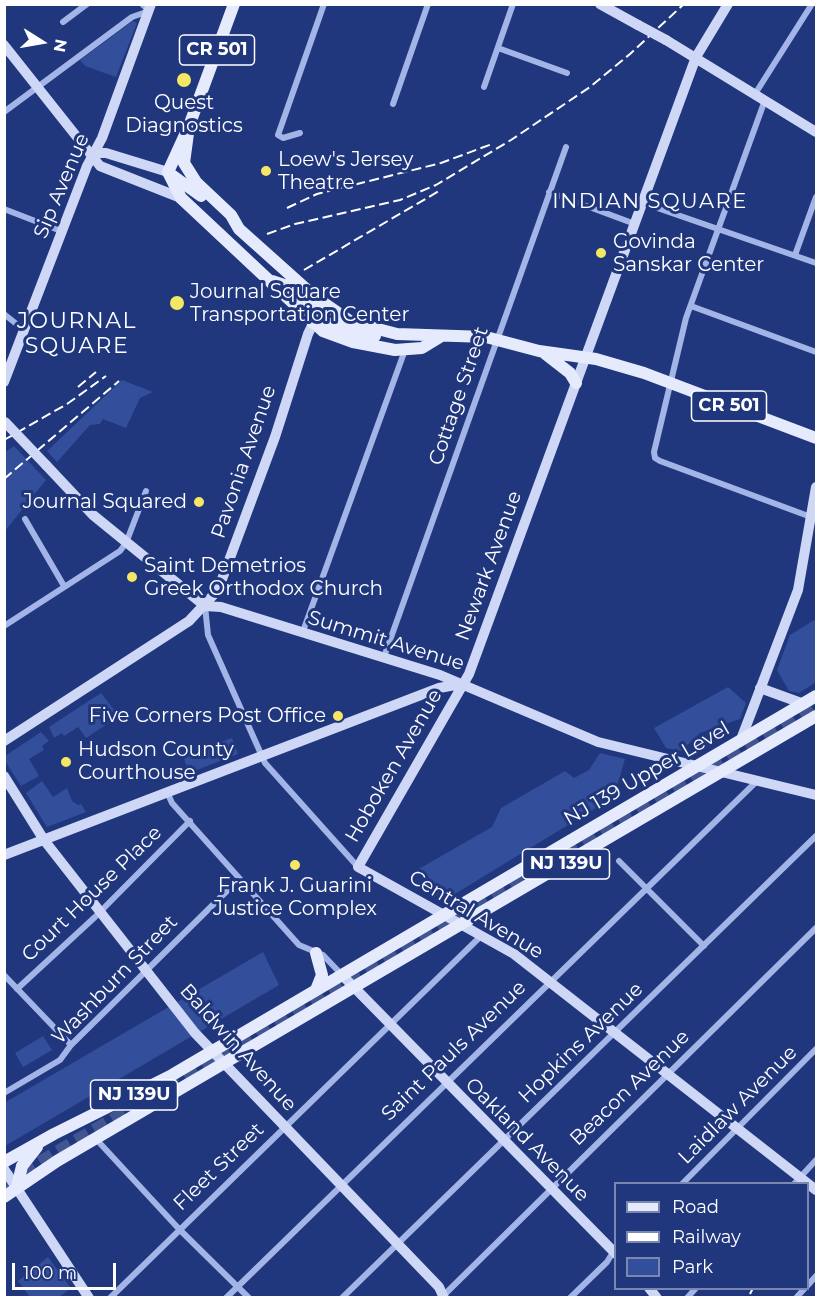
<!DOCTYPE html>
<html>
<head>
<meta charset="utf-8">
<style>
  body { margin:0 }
  #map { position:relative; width:821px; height:1302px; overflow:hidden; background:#20377d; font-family:Montserrat,sans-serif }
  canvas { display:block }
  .frame { position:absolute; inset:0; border:6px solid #fff; pointer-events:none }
  .legend { position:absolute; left:614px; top:1182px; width:195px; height:108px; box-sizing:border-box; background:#20377d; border:2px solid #7987b1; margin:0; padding:8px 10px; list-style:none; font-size:18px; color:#fff }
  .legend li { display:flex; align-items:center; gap:12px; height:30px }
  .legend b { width:30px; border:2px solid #7987b1 }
  .north { position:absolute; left:12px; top:12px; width:60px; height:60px; -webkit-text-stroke:4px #20377d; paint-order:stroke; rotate:101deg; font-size:16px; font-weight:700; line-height:24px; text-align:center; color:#fff }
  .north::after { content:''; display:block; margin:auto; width:21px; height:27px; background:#fff; clip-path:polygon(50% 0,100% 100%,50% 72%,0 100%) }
  .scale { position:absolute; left:12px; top:1263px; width:104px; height:27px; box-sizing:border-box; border:3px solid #fff; border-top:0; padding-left:8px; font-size:18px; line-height:21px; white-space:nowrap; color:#fff; -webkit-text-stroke:4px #20377d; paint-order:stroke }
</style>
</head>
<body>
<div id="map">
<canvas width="821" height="1302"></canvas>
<div class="frame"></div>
<ul class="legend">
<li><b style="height:8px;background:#e5eafd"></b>Road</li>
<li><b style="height:8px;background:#fff"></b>Railway</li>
<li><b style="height:16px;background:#334e9b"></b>Park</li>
</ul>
<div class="north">N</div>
<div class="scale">100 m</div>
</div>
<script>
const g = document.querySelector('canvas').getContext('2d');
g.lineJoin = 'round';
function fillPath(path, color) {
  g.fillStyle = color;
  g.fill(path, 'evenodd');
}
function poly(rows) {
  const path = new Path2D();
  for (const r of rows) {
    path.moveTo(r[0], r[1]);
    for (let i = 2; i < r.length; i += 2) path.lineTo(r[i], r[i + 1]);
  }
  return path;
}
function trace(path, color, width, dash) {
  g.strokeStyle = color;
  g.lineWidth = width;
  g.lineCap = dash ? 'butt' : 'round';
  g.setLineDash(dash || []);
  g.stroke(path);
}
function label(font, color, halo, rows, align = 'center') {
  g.font = font + ' Montserrat,sans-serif';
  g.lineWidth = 6;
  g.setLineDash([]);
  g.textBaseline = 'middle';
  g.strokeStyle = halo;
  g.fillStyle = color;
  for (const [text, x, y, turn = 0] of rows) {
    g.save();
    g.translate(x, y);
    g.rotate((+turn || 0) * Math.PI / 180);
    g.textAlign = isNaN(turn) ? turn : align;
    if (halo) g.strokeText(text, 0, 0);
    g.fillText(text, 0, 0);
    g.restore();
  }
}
fillPath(poly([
  [133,21,137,23,116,77,85,66,80,60],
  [122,380,153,392,140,398,126,428,103,419,100,424,90,425,57,462,47,451],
  [14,446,46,480,5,531,5,452],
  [816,619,816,682,799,693,789,691,777,670,790,635],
  [728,687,746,703,740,719,700,733,681,751,666,748,654,728],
  [101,693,119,716,86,738,78,727,64,736,62,733,54,738,49,727],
  [41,732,49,741,42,746,44,750,29,759,39,776,21,786,5,761,5,756],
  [232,738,238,754,189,773,183,756],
  [600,753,625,759,614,797,445,900,427,890,417,870,492,827,501,808,565,771,574,778,589,770],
  [42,781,53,797,67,788,72,801,78,805,81,804,86,812,47,827,26,793],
  [263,952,279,985,5,1146,4,1103],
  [43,1036,52,1050,23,1067,15,1053],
  [48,1257,71,1288,59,1297,30,1297,18,1281]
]), '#334e9b');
trace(poly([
  [4,1184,816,706]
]), '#415590', 14, [14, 7]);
trace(poly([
  [63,22,87,4],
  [498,48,567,73],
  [484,87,513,4],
  [755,94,812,4],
  [765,100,686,318,654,452,655,458,660,461,811,517],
  [393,104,428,4],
  [4,112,132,17,149,11,142,4],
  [300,133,283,138,278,135,324,4],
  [549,192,635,224],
  [643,203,816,263],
  [4,209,61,231],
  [795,255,816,197],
  [691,306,816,352],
  [4,314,24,330],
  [25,519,64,586],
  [205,606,208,635,265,763,358,867],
  [4,626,120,551,126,543,146,491],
  [302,634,405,350],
  [384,657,566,147],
  [167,792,172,803,299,945,323,955,342,975],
  [619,861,704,946],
  [4,975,71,1045],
  [17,989,95,917,190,821],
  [4,1093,60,1060,71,1045,239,879],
  [96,1139,179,1229,249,1298],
  [682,1184,816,1049],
  [794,1184,816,1160],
  [808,1285,816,1276],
  [443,1296,816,928],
  [110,1298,481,936],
  [226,1298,757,781],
  [342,1298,816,836],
  [570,1298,607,1262,615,1249],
  [687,1298,696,1288],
  [796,1298,805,1288]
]), '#a3b5e7', 6);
trace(poly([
  [600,4,638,25],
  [728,4,696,57,469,674,358,867,514,954,816,1190],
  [666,40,816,132],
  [4,45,100,166,181,198],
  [92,153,106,153,168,172],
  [4,382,87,166,102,138,151,4],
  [46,465,93,515,205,606,221,607,440,675,598,742,816,795],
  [760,688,804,704],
  [4,741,189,621,218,590,275,437,308,334,323,303],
  [740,742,798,590,816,487],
  [4,776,44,840,195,1033,439,1287,444,1298],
  [4,855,439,688,461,684],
  [342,975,616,1254],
  [4,1169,89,1298],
  [649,1288,657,1298]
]), '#ced7f6', 10);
trace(poly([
  [234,4,189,126,168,172,181,198,323,331,353,342,395,350,422,348,440,337],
  [189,126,184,163,196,182,231,215,239,229,315,297,351,322,397,334,486,337,539,351,596,359,644,373,816,438],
  [169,173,201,196],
  [272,281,287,286,307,302,322,303],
  [313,323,327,323,354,333,375,336],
  [543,352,570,373,576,383],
  [316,990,322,975,316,953],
  [4,1162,54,1134,172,1075,816,696],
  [17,1187,22,1166,37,1147],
  [4,1197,57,1161,816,716]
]), '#e5eafd', 12);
trace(poly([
  [287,208,317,194,441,163,492,144],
  [267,234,295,224,400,200,436,185,511,140,590,87,630,54,684,4],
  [304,270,439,191],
  [78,387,96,372],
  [4,440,67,404,106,376],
  [4,479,119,381],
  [750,1294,753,1288]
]), '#fff', 2, [10, 4.5]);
trace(poly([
  [638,25,666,40],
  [5,422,46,465]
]), '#ced7f6', 10);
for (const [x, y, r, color] of [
  [184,80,8,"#f4e764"],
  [266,171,6,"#f4e764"],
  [601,253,6,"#f4e764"],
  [177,303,8,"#f4e764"],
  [199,502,6,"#f4e764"],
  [132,577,6,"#f4e764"],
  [338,716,6,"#f4e764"],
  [66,762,6,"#f4e764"],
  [295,865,6,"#f4e764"]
]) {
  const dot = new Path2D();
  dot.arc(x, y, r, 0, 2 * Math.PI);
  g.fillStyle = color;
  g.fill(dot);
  trace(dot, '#20377d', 2);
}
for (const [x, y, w] of [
  [217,50,75],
  [729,406,75],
  [566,864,87],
  [134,1095,87]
]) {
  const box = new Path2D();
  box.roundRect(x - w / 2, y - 15, w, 30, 4.5);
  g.fillStyle = '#20377d';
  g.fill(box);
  trace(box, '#fff', 1.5);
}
label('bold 18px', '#fff', null, [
  ["CR 501",217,50],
  ["CR 501",729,406],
  ["NJ 139U",566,864],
  ["NJ 139U",134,1095]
]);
label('20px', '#fff', '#20377d', [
  ["Quest",184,103,"center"],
  ["Diagnostics",184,126,"center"],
  ["Loew's Jersey",278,160],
  ["Theatre",278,183],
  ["Govinda",613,242],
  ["Sanskar Center",613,265],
  ["Journal Square",190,292],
  ["Transportation Center",190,315],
  ["Journal Squared",187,502,"right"],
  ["Saint Demetrios",144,566],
  ["Greek Orthodox Church",144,589],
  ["Five Corners Post Office",326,716,"right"],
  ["Hudson County",78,750],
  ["Courthouse",78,773],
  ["Frank J. Guarini",295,886,"center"],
  ["Justice Complex",295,909,"center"]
], 'left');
label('20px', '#fff', '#20377d', [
  ["Sip Avenue",62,186,-67],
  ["Cottage Street",459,396,-71],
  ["Pavonia Avenue",244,462,-71],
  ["Newark Avenue",489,566,-70],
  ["Summit Avenue",386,641,17],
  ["Hoboken Avenue",394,766,-60],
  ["NJ 139 Upper Level",647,774,-30],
  ["Court House Place",92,894,-44],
  ["Central Avenue",476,915,31],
  ["Washburn Street",115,980,-46],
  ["Hopkins Avenue",581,1043,-44],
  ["Baldwin Avenue",238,1048,48],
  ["Saint Pauls Avenue",454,1051,-44],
  ["Beacon Avenue",630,1088,-44],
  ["Laidlaw Avenue",738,1105,-45],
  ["Oakland Avenue",527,1140,45],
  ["Fleet Street",219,1167,-44]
]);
g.letterSpacing = '1.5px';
label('21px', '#fff', '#20377d', [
  ["INDIAN SQUARE",650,202]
]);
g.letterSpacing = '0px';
g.letterSpacing = '1.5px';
label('22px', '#fff', '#20377d', [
  ["JOURNAL",77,322],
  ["SQUARE",77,347]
]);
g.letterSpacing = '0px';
</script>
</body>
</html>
